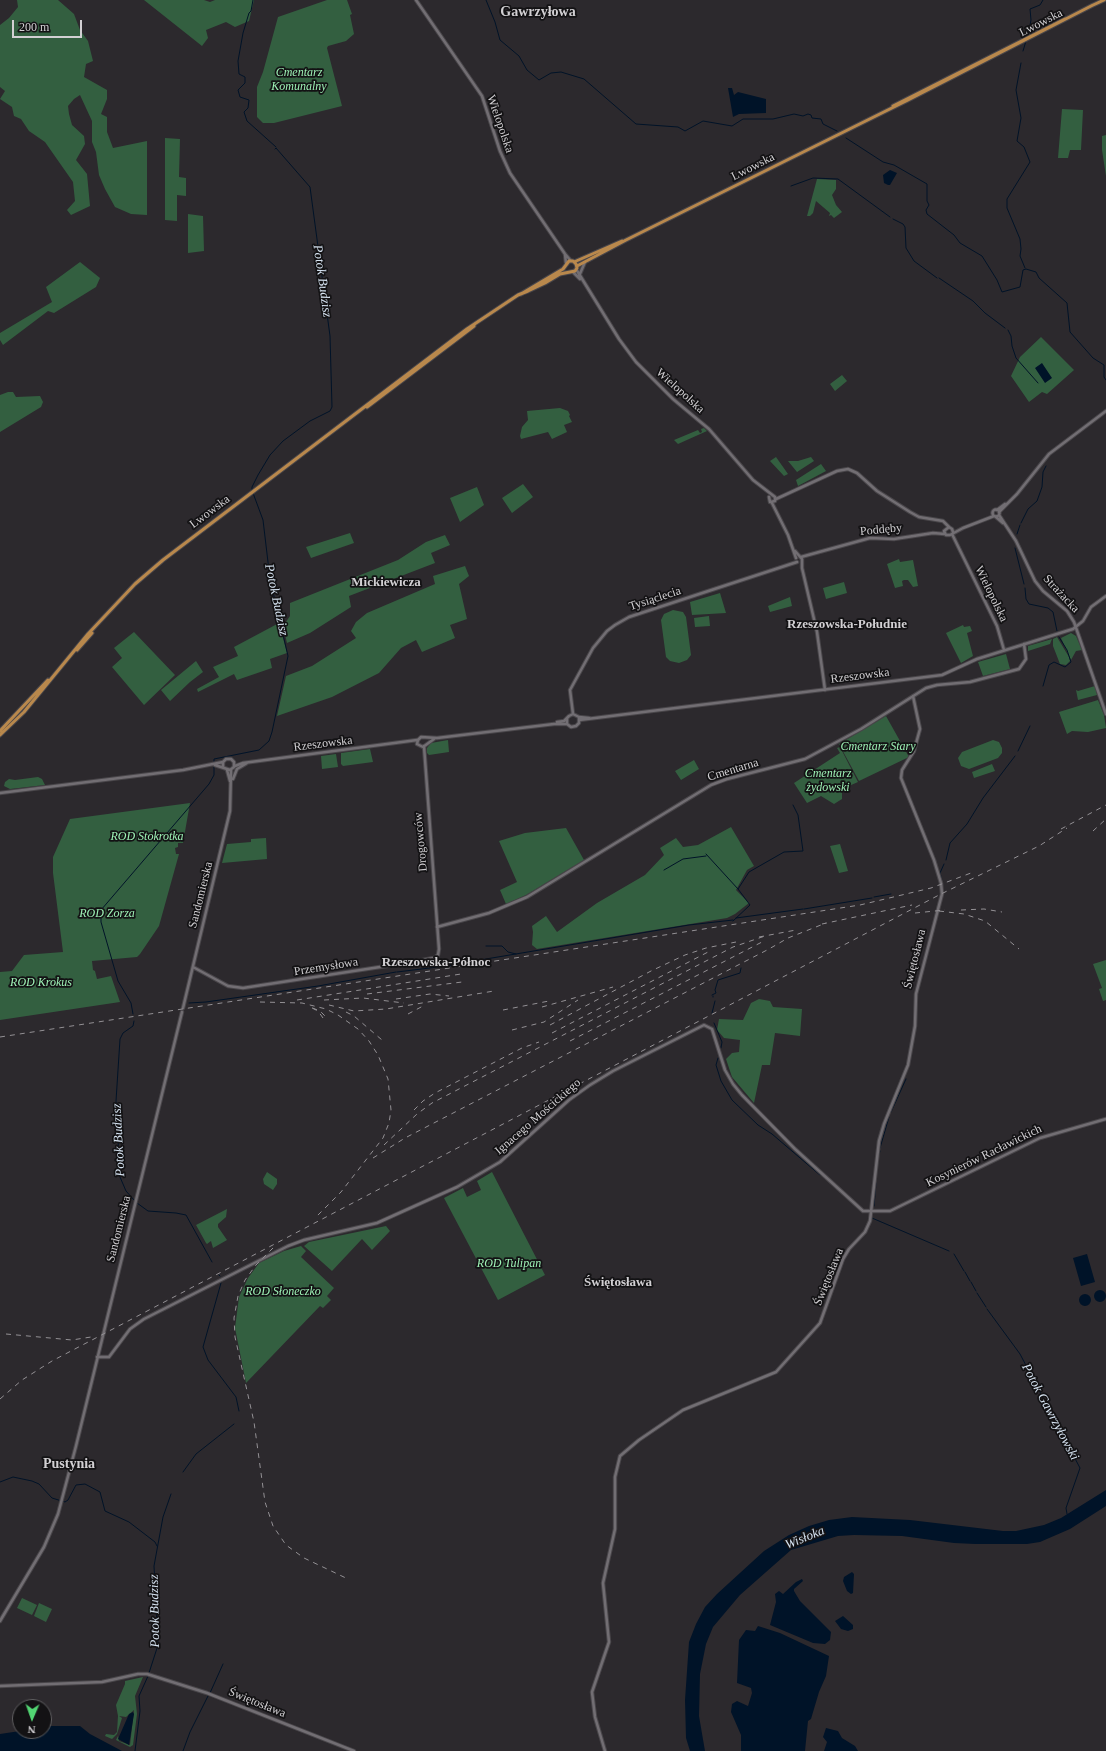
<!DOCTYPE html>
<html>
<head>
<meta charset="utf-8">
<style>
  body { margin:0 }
  #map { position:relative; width:1106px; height:1751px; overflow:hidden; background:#2c292d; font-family:"Times New Roman",serif }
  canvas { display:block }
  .north { position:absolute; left:12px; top:1699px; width:40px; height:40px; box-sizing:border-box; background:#131214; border:1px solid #5f5e60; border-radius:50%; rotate:182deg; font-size:11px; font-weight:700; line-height:16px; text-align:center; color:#d2d0d3 }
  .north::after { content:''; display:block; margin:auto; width:14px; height:18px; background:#52d673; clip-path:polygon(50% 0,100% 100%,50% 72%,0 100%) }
  .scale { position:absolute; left:12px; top:20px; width:70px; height:18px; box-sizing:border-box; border:2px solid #d2d0d3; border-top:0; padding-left:5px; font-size:12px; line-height:14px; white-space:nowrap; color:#d2d0d3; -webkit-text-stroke:3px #131214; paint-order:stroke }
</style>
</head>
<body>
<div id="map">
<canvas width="1106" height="1751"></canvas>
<div class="north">N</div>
<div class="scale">200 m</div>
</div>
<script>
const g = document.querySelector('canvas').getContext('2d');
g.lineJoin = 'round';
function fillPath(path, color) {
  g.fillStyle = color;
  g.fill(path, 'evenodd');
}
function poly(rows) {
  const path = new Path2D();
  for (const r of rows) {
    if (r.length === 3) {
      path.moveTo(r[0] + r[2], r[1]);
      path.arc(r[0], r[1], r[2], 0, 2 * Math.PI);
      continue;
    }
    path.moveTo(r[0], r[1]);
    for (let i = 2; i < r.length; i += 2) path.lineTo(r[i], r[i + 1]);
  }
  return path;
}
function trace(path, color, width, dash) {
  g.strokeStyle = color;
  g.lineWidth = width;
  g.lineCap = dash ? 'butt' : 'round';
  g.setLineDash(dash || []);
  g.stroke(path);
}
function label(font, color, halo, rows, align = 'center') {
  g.font = font + ' "Times New Roman",serif';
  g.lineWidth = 3.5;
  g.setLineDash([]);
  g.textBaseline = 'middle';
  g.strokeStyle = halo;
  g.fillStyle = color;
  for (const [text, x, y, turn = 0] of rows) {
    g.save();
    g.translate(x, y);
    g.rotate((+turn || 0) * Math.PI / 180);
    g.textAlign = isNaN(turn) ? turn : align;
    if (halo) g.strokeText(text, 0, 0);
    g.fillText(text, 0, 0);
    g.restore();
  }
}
fillPath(poly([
  [17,0,58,0,74,14,80,30,88,41,93,61,86,64,84,77,107,90,107,99,101,114,107,117,107,132,113,148,147,141,147,215,131,214,115,207,105,189,99,175,96,152,92,142,92,121,80,95,74,99,68,106,69,114,72,125,84,136,85,144,76,160,87,174,90,206,71,215,67,210,75,201,73,182,45,142,29,131,21,119,14,116,12,107,0,99,5,91,0,87,0,25,9,18,18,7],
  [144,0,204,0,210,2,215,0,254,0,249,21,235,27,226,22,206,30,208,38,202,46],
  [327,0,347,0,352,14,350,15,354,34,346,41,328,46,327,48,342,106,274,123,263,123,257,117,257,87,263,72,278,17],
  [1062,109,1083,110,1081,150,1070,150,1068,158,1058,158],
  [1106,135,1106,176,1102,150,1102,136],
  [165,138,180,139,179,177,186,178,186,196,177,195,177,221,165,220],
  [817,179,836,180,836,189,832,195,836,205,842,212,834,218,831,215,829,216,830,213,816,201,813,213,810,216,807,216],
  [188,214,203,216,204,251,188,253],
  [80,262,100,278,96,287,54,313,48,311,3,345,0,340,0,333,52,302,46,287],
  [1041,337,1074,370,1047,394,1042,392,1029,402,1011,376,1020,357],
  [842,375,847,381,835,391,830,384],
  [8,392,13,392,16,397,40,396,43,402,41,407,0,432,0,395],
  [560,408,568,411,570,415,569,416,572,422,564,425,567,432,552,439,548,432,521,439,520,436,522,427,528,420,527,411],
  [704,428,707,431,678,444,674,440,698,430,700,433,702,432,701,429],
  [776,457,788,474,784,476,770,461],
  [811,457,814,461,797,472,788,461,798,461],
  [821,464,826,471,798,486,796,480],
  [523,484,533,497,512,513,502,498],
  [477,487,484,505,460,522,450,498],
  [350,533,354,543,311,558,306,547],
  [445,535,450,545,431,553,435,563,349,596,351,607,310,633,287,643,283,626,290,616,290,603,398,560,426,542],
  [899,559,900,562,913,560,918,586,913,587,908,580,904,580,902,581,903,586,895,588,887,564],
  [465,566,469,576,459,584,467,619,450,625,455,638,422,652,416,640,401,648,379,673,332,697,277,716,286,676,312,666,356,638,351,631,356,622,367,613,435,584,433,576],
  [844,582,847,593,826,599,823,588],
  [720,593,726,613,692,615,690,602],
  [790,597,792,606,770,612,768,606],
  [673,610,683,612,686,617,691,655,687,660,679,663,670,661,666,657,661,620,664,614],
  [709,616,710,626,695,627,694,618],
  [279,623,287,653,270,659,272,668,237,680,234,674,198,692,197,689,219,677,213,667,238,656,234,647],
  [963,625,964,627,970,626,972,631,967,633,973,656,961,663,946,633],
  [134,632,175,675,144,705,112,667,122,658,114,648],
  [1071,633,1076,636,1082,650,1076,651,1071,660,1061,638],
  [1057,637,1069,657,1070,661,1066,665,1060,664,1053,646,1053,639],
  [1052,639,1050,644,1028,651,1028,646],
  [1006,654,1010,669,983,676,978,662],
  [196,661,203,672,190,682,170,701,161,690],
  [1095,686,1097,695,1078,700,1076,690,1078,691],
  [1098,700,1104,715,1106,728,1088,732,1072,731,1067,734,1059,712],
  [886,716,909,757,859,781,839,744],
  [448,740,449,752,429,755,427,753,427,748,431,743],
  [993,740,999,742,1002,748,1002,753,998,758,969,769,961,766,958,758,962,752],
  [840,747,858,782,842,789,842,799,834,804,821,796,807,803,794,783,840,753,837,748],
  [370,749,373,762,343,766,341,764,341,753],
  [336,754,338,767,322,769,321,756],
  [694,760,699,769,681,780,675,771],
  [992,764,995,771,974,778,972,772],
  [38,777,42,779,45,785,10,789,4,786,5,782,9,779,15,780],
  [190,803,183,843,178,843,178,847,175,848,176,854,179,854,159,926,140,954,137,957,92,961,93,970,95,971,97,979,111,976,120,1002,0,1020,0,972,12,971,24,955,63,952,53,873,53,857,70,819],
  [731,827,754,866,747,870,736,890,749,903,735,914,727,918,537,949,532,945,533,932,532,926,546,916,557,932,597,903,645,875,664,855,660,848,676,838,683,847,698,845],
  [566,828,584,860,526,895,506,904,500,890,517,882,499,841,525,833],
  [266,838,267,859,222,863,227,844,251,842,251,839],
  [840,844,848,871,839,873,830,846],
  [1106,960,1106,1000,1103,1001,1099,989,1102,988,1093,964],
  [759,999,770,1001,773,1007,802,1009,800,1036,775,1033,770,1065,762,1065,754,1103,732,1077,726,1059,732,1053,739,1052,740,1040,724,1038,717,1030,719,1019,743,1020,751,1003],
  [267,1172,277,1179,277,1184,273,1190,264,1184,263,1179],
  [492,1172,545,1275,498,1300,444,1198,463,1188,467,1197,481,1190,477,1181],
  [227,1209,226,1217,218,1224,218,1227,227,1240,213,1248,211,1241,207,1244,206,1243,196,1225],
  [386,1226,390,1231,372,1250,362,1239,332,1271,304,1246,309,1242],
  [301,1246,306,1251,301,1257,334,1288,327,1296,331,1300,323,1308,320,1306,246,1383,235,1328,239,1297,248,1278,259,1263,284,1251],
  [22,1598,37,1605,32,1615,17,1608],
  [39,1603,52,1609,46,1622,34,1616],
  [143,1677,135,1696,137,1714,133,1745,130,1747,116,1740,118,1736,119,1741,130,1745,134,1710,126,1717,119,1716,122,1718,117,1734,112,1739,105,1736,106,1734,114,1735,117,1732,118,1716,116,1705,125,1684,125,1681]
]), '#335f40');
fillPath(poly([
  [728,88,732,88,734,95,738,92,766,99,766,113,739,114,733,117],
  [890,170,897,173,890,185,888,185,884,183,883,175],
  [1042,363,1052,378,1045,383,1035,368],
  [1087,1254,1095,1282,1081,1286,1073,1258],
  [1100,1296,6],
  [1085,1300,6],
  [1106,1490,1106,1506,1070,1529,1040,1542,1027,1544,975,1544,954,1543,902,1536,854,1535,838,1536,791,1550,740,1595,713,1627,706,1644,700,1674,699,1716,705,1751,690,1751,686,1738,685,1700,689,1642,696,1624,705,1607,717,1594,764,1551,789,1535,809,1526,829,1520,852,1517,910,1520,1003,1531,1016,1531,1044,1525,1061,1518],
  [852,1572,854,1574,853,1593,851,1594,847,1591,843,1581,844,1577],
  [802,1579,803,1581,794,1589,794,1591,800,1601,831,1632,830,1640,825,1644,813,1643,770,1625,776,1602,775,1594,779,1591,783,1594,796,1582],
  [843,1616,853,1625,853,1629,848,1631,841,1629,835,1621],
  [758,1626,780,1633,829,1656,826,1676,819,1692,811,1719,808,1721,805,1751,741,1751,741,1735,731,1712,732,1704,737,1701,748,1706,752,1693,751,1688,737,1683,739,1640,746,1630,755,1631],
  [133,1712,134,1714,129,1745,118,1739,129,1714],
  [44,1726,80,1726,90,1734,122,1751,0,1751,0,1734,20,1731,44,1731],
  [826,1728,838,1731,842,1738,855,1746,858,1751,824,1751,827,1742,823,1737]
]), '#001328');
trace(poly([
  [253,0,251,11,249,13,243,33,238,61,239,74,245,77,245,83,238,90,240,97,249,100,248,108,244,112,247,121,276,147],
  [486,0,495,22,500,40,519,56,527,70,539,80,551,73,561,72,584,79,636,124,678,127,685,131,703,121,732,126,743,119,773,119,794,114,803,116,808,114,811,115,812,118,821,119,823,124,837,131],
  [1028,36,1031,20,1030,9,1040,5,1043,0],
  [1023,51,1026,41],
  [1021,63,1016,90,1021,118,1017,141,1024,147,1030,162,1007,199,1007,208,1020,239,1021,249,1020,256,1025,268],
  [846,138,883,162,894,165,927,184,927,201,929,205,926,210,927,214,954,235,960,243,982,256,997,280,1002,292,1020,287,1023,270,1026,269,1036,272,1039,278,1067,303,1070,332,1093,358,1104,365,1104,377,1106,380],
  [791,186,813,178,838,179,890,217],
  [893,219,903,224,905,227,906,248,914,261,937,278],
  [939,278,973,301,985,313,1005,328],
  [1008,330,1011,336,1012,346,1016,358,1038,383],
  [252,490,252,487,258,475,270,455,283,441,310,421,330,411,332,407,330,336,310,187,276,148,275,149],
  [1021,523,1028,509,1037,501,1042,487,1043,472,1046,466],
  [1017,534,1020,525],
  [1015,548,1024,584],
  [1025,588,1026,599,1029,604,1048,608,1053,612,1057,631],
  [1043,686,1049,665,1054,662,1065,667,1071,662,1067,650,1059,637],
  [1018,751,1030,726],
  [706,854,738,889],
  [946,860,950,843,967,824,983,798,1015,756],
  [664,870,683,859,706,856],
  [942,880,940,873,944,864],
  [874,897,891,894],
  [804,909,872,898],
  [736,918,803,909],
  [733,921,750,905,738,889,749,872,784,852,803,851,798,815,793,805],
  [486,946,502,946,508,952,516,954],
  [456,964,689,925,733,920],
  [397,972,454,965],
  [712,995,716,993,715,990,718,980,740,973,741,968],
  [713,996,713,997],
  [189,1003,206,1002,318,986,396,972],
  [712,1013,715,1001],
  [133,1014,131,1003,118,981,101,922,101,910,209,784,214,775,214,759,259,750,269,741,272,732,288,656,270,579,263,520,253,493],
  [134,1021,133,1026,123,1033,120,1039,116,1101,120,1177,126,1191,134,1200],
  [714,1023,722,1042,721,1048],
  [718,1058,716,1065,721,1081,732,1100,758,1125,772,1134,820,1175],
  [891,1112,906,1079],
  [880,1148,889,1117],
  [878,1158,880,1151],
  [137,1203,148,1211,176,1213,186,1215,212,1262],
  [874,1206,876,1183],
  [872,1218,949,1251],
  [954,1254,964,1271],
  [965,1272,970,1281],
  [219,1275,220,1276],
  [971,1282,976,1291],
  [221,1283,203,1347,208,1360,236,1397,239,1411],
  [977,1293,986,1307],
  [987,1309,1020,1354,1080,1468,1066,1508,1067,1514],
  [183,1472,196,1454,234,1424],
  [0,1482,13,1477,32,1481,39,1484,52,1498,65,1502,68,1500,76,1485,85,1484,100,1492,105,1511,129,1522,155,1542,157,1546],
  [149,1673,158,1645,154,1566,163,1517,171,1494],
  [210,1693,223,1664],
  [135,1751,140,1711,139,1696,148,1676],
  [183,1751,190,1732,208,1696]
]), '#001328', 1);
const tertiary = poly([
  [416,0,482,96,500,151,510,173,565,254,571,261],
  [565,254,566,263],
  [576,269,619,339,636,362,673,399,709,429,753,480,775,497,775,501,770,502,769,497],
  [573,272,580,279],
  [579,276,585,262],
  [776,499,837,471,848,469,857,473,877,491,910,512,919,517,943,521,949,527],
  [772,503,788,535,796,558],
  [996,513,3.5],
  [997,510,1005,504],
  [999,512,1017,494,1049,454,1106,411],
  [999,515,1016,541,1035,581,1043,591,1067,611,1074,622,1106,714],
  [996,517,1003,523],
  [953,532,952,529,949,527,944,531,946,535,950,535,963,528,994,516],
  [952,534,997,626,1004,650],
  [795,551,802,559,802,568,817,632,825,690],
  [801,557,870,538,894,539,933,533,945,534],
  [573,714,570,690,593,648,607,631,615,625,629,617,797,562],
  [579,717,589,718],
  [579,720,942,675,977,659,1073,629,1083,621,1091,607,1106,596],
  [557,722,564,721,569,716,573,714,579,717,579,723,576,726,571,727,567,724,567,718],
  [417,744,418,740,421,737,437,738,554,724,567,724],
  [417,744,423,747,434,739],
  [215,765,230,770,234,767,234,762,231,759,226,759,223,762,223,767],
  [235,766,243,763,417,740],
  [227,770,230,781],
  [233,779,237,769,247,763],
  [0,793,183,770,223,762],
  [437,927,489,913,527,897,711,785,727,779,805,759,861,729,926,688,937,685,970,682,1019,669,1026,659,1024,644],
  [193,967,228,986,243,988,406,963,434,958,438,955,439,949,424,746],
  [183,1008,230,811,231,770],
  [97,1357,109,1357,130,1329,144,1319,288,1246,304,1240,377,1223,457,1187,500,1162,569,1100,590,1085,613,1071,704,1025,712,1029,725,1070,733,1084,742,1095,795,1149,863,1211,890,1211,1040,1138,1106,1119],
  [0,1621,44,1547,58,1514,76,1446,182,1012],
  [0,1686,102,1682,138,1674,147,1674,207,1693,354,1751],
  [605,1751,595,1717,592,1692,609,1642,603,1583,615,1529,615,1477,620,1456,639,1440,683,1410,776,1372,820,1323,843,1259,849,1249,865,1232,870,1221,879,1141,884,1124,908,1065,915,1026,916,994,942,894,941,883,934,860,901,778,902,770,914,751,920,729,913,696]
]);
const primary = poly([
  [1091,6,1104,0],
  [893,106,1065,19],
  [574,262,622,241],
  [577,266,626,240,908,100,1093,5],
  [367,407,474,326],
  [77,650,92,633],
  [0,731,48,680],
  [0,735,24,712,88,634,135,584,163,560,467,329,518,295,528,291,545,283,560,274,575,271,577,268,576,264,573,261,569,261,563,269,521,294]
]);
trace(tertiary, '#49464a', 4.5);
trace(primary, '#49464a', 5);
trace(tertiary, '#726e73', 2.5);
trace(primary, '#b9884c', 3);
trace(poly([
  [1061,829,1106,805],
  [1093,831,1106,819],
  [961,910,984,909,1002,912],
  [939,911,964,914,985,921,1019,949],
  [915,913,945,910],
  [822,924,912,905],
  [759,937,796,930],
  [367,994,462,982],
  [396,999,430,994,449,996],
  [297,1000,461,974],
  [324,1000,363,998,404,1003],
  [260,1002,302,1003,326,1009,338,1015,358,1029,369,1041,378,1055,388,1079,391,1110,389,1123,383,1138,341,1192,315,1218],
  [329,1005,354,1011,386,1009,494,991],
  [542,1007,613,987],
  [503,1010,549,1001],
  [346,1012,354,1016,382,1040],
  [408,1014,423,1006],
  [323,1018,318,1011,310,1007,320,1011,327,1018],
  [550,1025,651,971,685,955,706,948,736,942],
  [512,1030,544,1022,578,1000],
  [552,1033,710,951],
  [0,1037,860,905,931,888,971,873],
  [570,1041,762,942],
  [414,1110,423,1101,435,1093,522,1048,539,1042],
  [384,1145,417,1114,432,1103,733,947,765,936],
  [373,1158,405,1138,769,949,788,938,826,923],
  [273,1248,256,1265,245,1280,238,1296,234,1318,235,1337,254,1422,265,1502,273,1526,286,1545,304,1558,348,1579],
  [6,1334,72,1340,91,1337],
  [0,1399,22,1380,52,1361,939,895,1039,846,1067,828]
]), '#949195', 1, [5, 5]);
label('12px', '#d2d0d3', '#131214', [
  ["Lwowska",1041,23,-27],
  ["Wielopolska",500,124,71],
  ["Lwowska",753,167,-27],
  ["Wielopolska",680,391,42],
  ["Lwowska",210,512,-37],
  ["Poddęby",881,530,-5],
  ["Wielopolska",991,594,64],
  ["Strażacka",1061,594,47],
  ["Tysiąclecia",655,599,-18],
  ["Rzeszowska",860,676,-7],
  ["Rzeszowska",323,744,-7],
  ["Cmentarna",733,770,-17],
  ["Drogowców",421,842,-95],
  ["Sandomierska",201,895,-76],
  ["Świętosława",915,959,-76],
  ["Przemysłowa",326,967,-9],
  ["Ignacego Mościckiego",538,1117,-41],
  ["Kosynierów Racławickich",984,1156,-26],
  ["Sandomierska",119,1229,-76],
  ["Świętosława",829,1277,-68],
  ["Świętosława",257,1703,22]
]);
label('italic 12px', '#9ef2b6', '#131214', [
  ["Cmentarz",299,73],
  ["Komunalny",299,87],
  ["Cmentarz Stary",878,747],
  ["Cmentarz",828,774],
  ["żydowski",828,788],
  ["ROD Stokrotka",147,837],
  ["ROD Zorza",107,914],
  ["ROD Krokus",41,983],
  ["ROD Tulipan",509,1264],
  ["ROD Słoneczko",283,1292]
]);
label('italic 13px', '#d6e3f1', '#131214', [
  ["Potok Budzisz",322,281,82],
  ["Potok Budzisz",276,600,78],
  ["Potok Budzisz",119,1140,-93],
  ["Potok Gawrzyłowski",1050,1412,62],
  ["Wisłoka",805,1538,-22],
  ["Potok Budzisz",155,1611,-91]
]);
label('bold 13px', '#d2d0d3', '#131214', [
  ["Mickiewicza",386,583],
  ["Rzeszowska-Południe",847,625],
  ["Rzeszowska-Północ",436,963],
  ["Świętosława",618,1283]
]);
label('bold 14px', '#d2d0d3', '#131214', [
  ["Gawrzyłowa",538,12],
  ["Pustynia",69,1464]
]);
</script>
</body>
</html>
